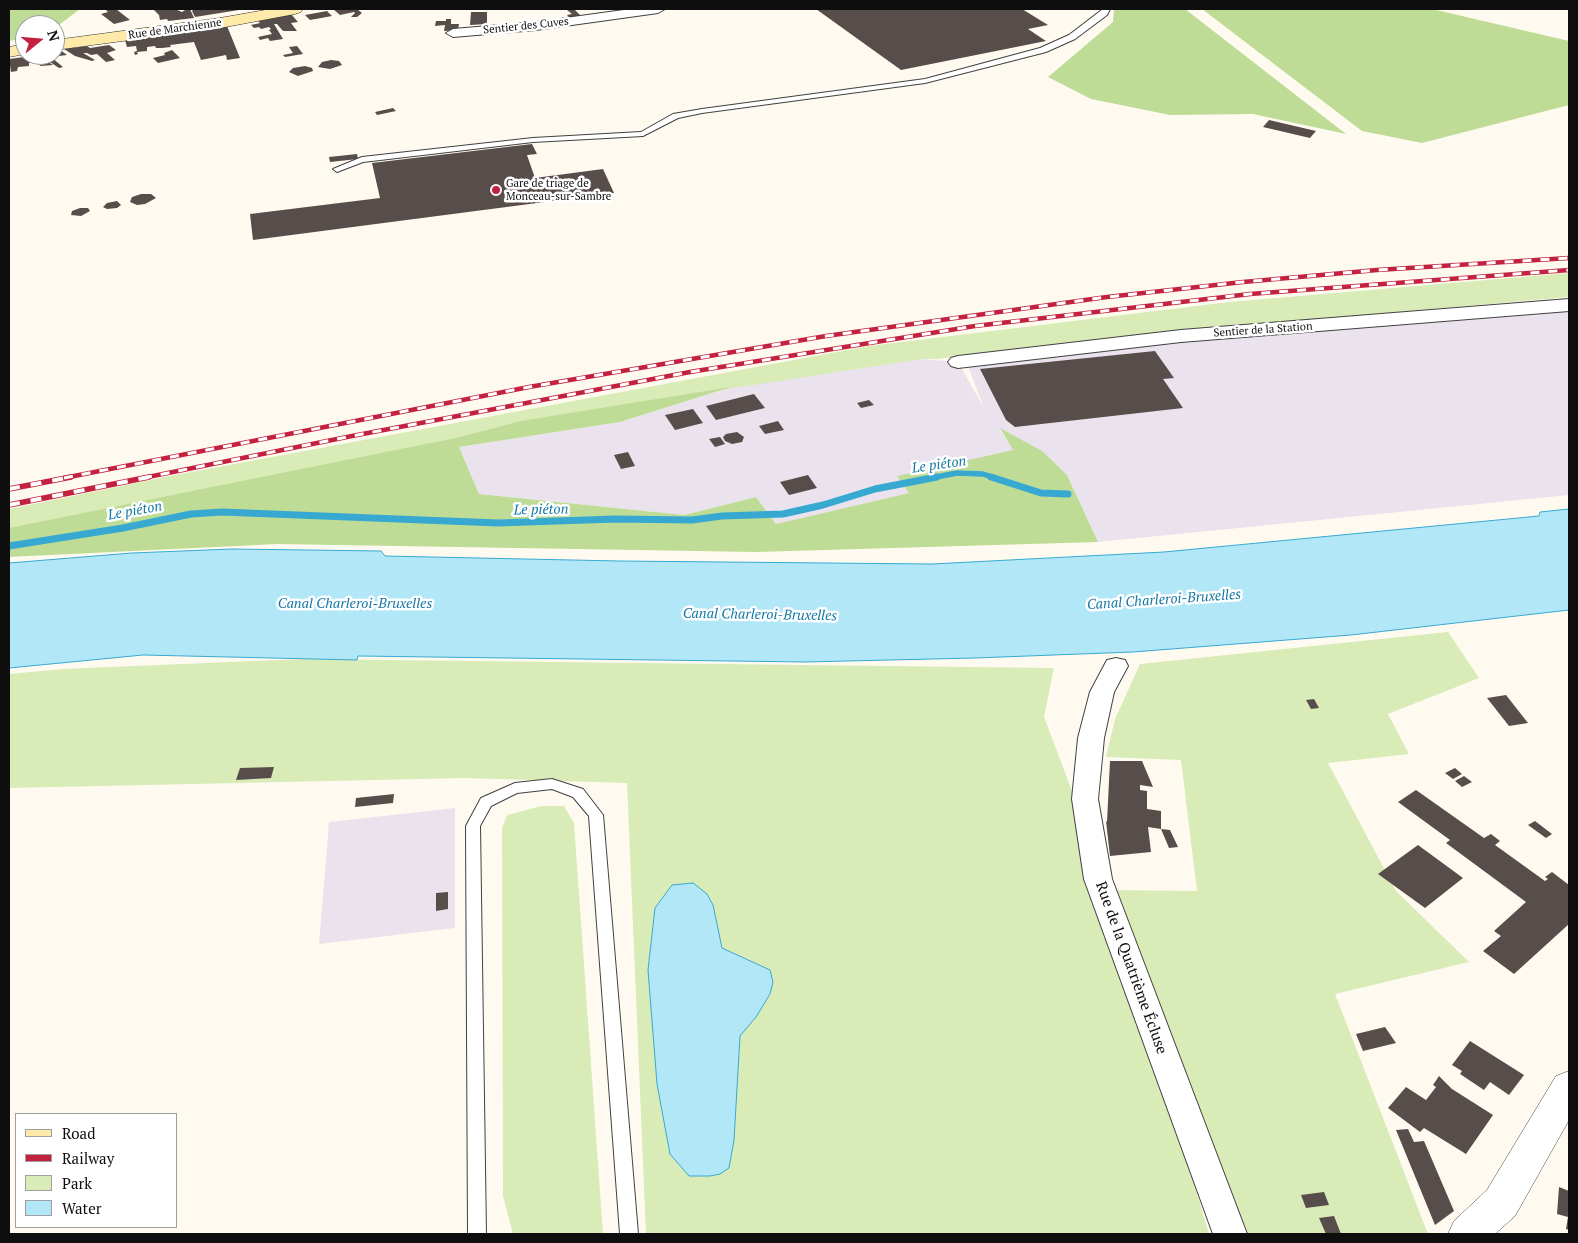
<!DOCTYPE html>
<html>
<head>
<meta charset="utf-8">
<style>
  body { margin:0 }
  #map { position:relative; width:1578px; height:1243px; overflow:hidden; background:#fffaef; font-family:"PT Serif",serif }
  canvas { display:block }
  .frame { position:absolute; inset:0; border:10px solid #0e0e0e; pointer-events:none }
  .legend { position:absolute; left:15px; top:1113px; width:162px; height:115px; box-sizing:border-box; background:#fff; border:1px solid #9f9f9f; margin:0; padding:6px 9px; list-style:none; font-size:15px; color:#0e0e0e }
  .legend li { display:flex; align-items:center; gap:10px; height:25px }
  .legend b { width:25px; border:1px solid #9f9f9f }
  .north { position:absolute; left:15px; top:15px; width:50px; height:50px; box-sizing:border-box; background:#fff; border:1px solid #9f9f9f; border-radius:50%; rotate:73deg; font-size:14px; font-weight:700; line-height:20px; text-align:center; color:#0e0e0e }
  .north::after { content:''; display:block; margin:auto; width:18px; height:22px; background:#c22240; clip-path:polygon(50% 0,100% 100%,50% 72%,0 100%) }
</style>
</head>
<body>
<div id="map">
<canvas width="1578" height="1243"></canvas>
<div class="frame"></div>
<ul class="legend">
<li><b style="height:6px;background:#ffeaaa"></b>Road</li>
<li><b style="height:6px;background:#c22240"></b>Railway</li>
<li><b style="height:14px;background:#d9ebb7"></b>Park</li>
<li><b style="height:14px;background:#b2e7f8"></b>Water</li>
</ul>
<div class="north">N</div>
</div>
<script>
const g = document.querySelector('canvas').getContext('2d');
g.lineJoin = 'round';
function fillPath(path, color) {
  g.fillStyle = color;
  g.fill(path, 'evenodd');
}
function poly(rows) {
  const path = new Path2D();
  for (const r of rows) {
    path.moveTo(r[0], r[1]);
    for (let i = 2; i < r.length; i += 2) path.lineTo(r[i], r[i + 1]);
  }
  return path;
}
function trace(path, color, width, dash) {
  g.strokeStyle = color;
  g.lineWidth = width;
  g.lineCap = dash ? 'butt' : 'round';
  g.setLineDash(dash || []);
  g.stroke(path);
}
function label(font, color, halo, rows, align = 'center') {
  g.font = font + ' "PT Serif",serif';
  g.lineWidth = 5;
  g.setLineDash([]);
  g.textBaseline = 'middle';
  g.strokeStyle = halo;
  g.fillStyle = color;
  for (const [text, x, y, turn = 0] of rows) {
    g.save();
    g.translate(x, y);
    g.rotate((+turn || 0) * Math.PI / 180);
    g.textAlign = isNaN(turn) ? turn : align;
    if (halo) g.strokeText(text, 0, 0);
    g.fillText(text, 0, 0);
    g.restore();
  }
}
fillPath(poly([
  [1569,309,1569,495,1098,542,1067,475,1000,429,1013,450,898,476,910,493,776,524,756,497,684,515,479,494,459,447,620,422,731,387,922,359,958,362,984,408,966,361],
  [455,808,455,928,319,944,329,822]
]), '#eae2ed');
fillPath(poly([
  [1569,273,1569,297,1106,338,937,359,922,359,520,421,455,438,9,533,9,509,170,476,869,346,1229,302],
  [1448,632,1479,678,1388,714,1409,754,1328,763,1396,891,1469,962,1335,994,1428,1234,1231,1234,1110,902,1209,1234,646,1234,627,783,465,778,9,788,9,674,63,669,302,659,1054,668,1044,717,1092,844,1106,890,1197,891,1181,760,1106,757,1115,719,1140,664],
  [541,806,564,806,574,823,603,1234,513,1234,503,1196,502,828,507,815]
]), '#d9ebb7');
fillPath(poly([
  [9,9,80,9,55,28,55,25,25,25,25,38,9,41],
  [1114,9,1185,9,1346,134,1253,114,1170,115,1091,99,1048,77,1113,22],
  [1202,9,1432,9,1569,41,1569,105,1422,143,1362,131],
  [731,387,620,422,459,447,479,494,684,515,756,497,776,524,909,493,897,476,1013,450,1000,428,1042,451,1067,475,1098,542,756,552,278,544,9,557,9,528,455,438,520,421]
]), '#bfdc96');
const water = poly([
  [1569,509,1569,610,1351,635,1133,652,975,658,805,662,358,656,357,660,143,655,9,668,9,563,132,553,232,549,381,551,385,556,619,561,932,564,1164,552,1539,516,1540,512,1569,509],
  [693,883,707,894,713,905,722,948,770,970,773,982,770,994,756,1017,740,1036,734,1140,729,1168,720,1174,710,1176,689,1176,670,1154,657,1084,648,970,655,908,672,885,693,883]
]);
fillPath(water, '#b2e7f8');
trace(water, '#37a9d1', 1);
trace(poly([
  [931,478,957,473,983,474,995,478]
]), '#37a9d1', 5.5);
trace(poly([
  [991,477,1041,493,1068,494],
  [9,546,123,528,191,514,222,512,498,523,615,519,692,520,722,516,783,514,823,505,875,489,937,477]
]), '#37a9d1', 7);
fillPath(poly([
  [105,9,116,9,130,20,114,24,101,14,108,12],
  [153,9,175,9,182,12,185,10,184,9,190,9,194,18,168,21,167,19,160,20,159,15],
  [194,9,238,9,239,10,195,17,192,11],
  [333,9,357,9,362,13,357,17,351,17,355,13,354,12,340,15],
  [574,9,582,17,571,20,567,15,572,14,567,10],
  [816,9,1022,9,1048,25,1028,29,1046,41,901,70],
  [327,11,332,16,310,20,305,15],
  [471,12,487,12,487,24,470,25],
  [291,14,298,22,291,23,297,31,283,31,277,24,274,24,283,39,270,41,268,38,260,40,258,37,272,34,269,30,271,29,269,27,261,29,259,27,254,28,251,25,260,23,258,21],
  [446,19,451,19,451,24,459,24,458,30,444,31,445,25,435,26,436,21,446,21],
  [227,26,240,58,227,60,226,55,201,60,194,42,170,45,171,47,162,48,156,48,155,46,147,47,147,51,137,52,138,54,135,55,134,52,137,51,136,46,127,47,125,40],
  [109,45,116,50,107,53,115,60,106,62,97,54,91,55,87,53,83,53,95,60,92,61,75,56,64,49,87,46,90,48],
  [297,46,303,54,285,57,283,55,293,53,289,47],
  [59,49,67,55,51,57,63,67,59,68,44,58,43,55,55,55,55,50],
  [172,50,180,58,158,63,153,58,165,55,164,53],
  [32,56,33,62,29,63,29,66,18,67,17,71,11,72,9,59],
  [45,60,53,65,41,66,36,63],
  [331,60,339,61,342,65,330,69,318,67,322,62],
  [305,66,312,68,313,71,298,76,289,72,293,68],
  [393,108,396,111,377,115,375,112],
  [1269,120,1316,131,1310,138,1263,127],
  [532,144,537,154,527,155,535,178,603,169,614,193,253,240,250,214,380,198,372,163],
  [357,154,358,159,330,162,329,157],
  [141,194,151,194,156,198,145,204,137,205,130,202,132,197],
  [117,201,121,205,117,208,107,209,103,207,107,203],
  [80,208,88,208,90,211,81,216,71,215,72,211],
  [1155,351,1174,378,1163,379,1183,408,1015,427,1006,420,980,369],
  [754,394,765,408,716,420,706,406],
  [869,400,874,405,861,408,857,403],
  [693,409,703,423,675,430,665,415],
  [778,421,784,430,765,434,759,426],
  [737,432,744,437,742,442,732,444,725,441,723,437,726,434],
  [720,437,725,444,715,447,709,439],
  [628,452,635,466,621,469,614,455],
  [808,475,817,488,789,495,780,482],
  [1506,695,1528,723,1509,726,1487,698],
  [1314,699,1319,708,1311,709,1306,700],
  [1110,761,1142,761,1153,787,1140,785,1140,790,1147,791,1147,809,1161,811,1161,829,1148,827,1151,852,1110,856,1106,821,1107,822],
  [274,767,271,778,236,780,240,768],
  [1455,768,1462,774,1453,779,1445,773],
  [1464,776,1472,782,1462,787,1455,781],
  [1416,790,1484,838,1491,834,1500,841,1495,845,1545,881,1548,879,1545,877,1552,872,1569,885,1569,924,1514,974,1483,951,1501,936,1494,931,1526,902,1446,843,1450,840,1398,802],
  [394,794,393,803,355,807,356,798],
  [1535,821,1552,834,1546,838,1528,825],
  [1161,829,1170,830,1178,847,1169,848],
  [1418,845,1463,878,1425,908,1378,874],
  [448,892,448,909,436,911,436,893],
  [1385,1027,1396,1043,1363,1051,1356,1034],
  [1470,1041,1524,1075,1509,1095,1490,1082,1484,1090,1460,1074,1462,1071,1452,1065],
  [1439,1076,1452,1089,1493,1115,1466,1154,1424,1128,1420,1132,1388,1108,1406,1087,1426,1100,1436,1087,1433,1085],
  [1408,1129,1414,1142,1424,1141,1454,1211,1435,1225,1396,1130],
  [1559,1187,1569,1191,1569,1230,1566,1229,1568,1217,1557,1214],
  [1324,1192,1329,1205,1306,1208,1301,1195],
  [1334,1216,1341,1234,1326,1234,1319,1218]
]), '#574d4a');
const service = poly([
  [1103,9,1110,9,1107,15,1075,39,1046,52,925,83,702,113,678,118,643,136,533,142,363,162,337,172,333,169,362,157,533,138,641,132,673,114,702,109,925,79,1040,48,1069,35,1103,9],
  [552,779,583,789,603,815,638,1234,620,1234,589,816,573,797,552,789,517,793,491,806,480,826,486,1234,468,1234,466,826,481,798,515,783,552,779]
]);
const minor = poly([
  [631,9,665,9,658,13,536,30,453,37,446,33,453,29,536,22,631,9],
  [1569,299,1569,311,1181,342,958,368,951,366,948,362,951,358,958,356,1181,330,1569,299],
  [1116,658,1125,660,1128,666,1114,692,1104,738,1098,799,1112,879,1247,1234,1213,1234,1084,879,1072,799,1078,738,1090,692,1107,660,1116,658]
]);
const tertiary = poly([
  [1569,1071,1569,1120,1515,1216,1495,1234,1448,1234,1454,1221,1487,1190,1556,1076,1569,1071]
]);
const secondary = poly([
  [271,9,303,9,301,12,295,14,220,28,55,50,55,40,220,18,271,9],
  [25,44,25,54,9,57,9,47,25,44]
]);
trace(service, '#414141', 2);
trace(minor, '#414141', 2);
trace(tertiary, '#414141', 1);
trace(secondary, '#303030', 1);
fillPath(service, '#fff');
fillPath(minor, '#fff');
fillPath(tertiary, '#fff');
fillPath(secondary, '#ffeaaa');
const railFar1 = poly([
  [64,478,529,387,826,336,1107,297,1243,282,1377,270,1569,258],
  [143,478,352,436,690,372,975,326,1250,294,1569,270]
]);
const rail = poly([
  [9,489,71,477],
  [9,505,149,477]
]);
trace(railFar1, '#c22240', 4.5);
trace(rail, '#c22240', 5.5);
trace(railFar1, '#fff', 3, [9]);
trace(rail, '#fff', 4, [11]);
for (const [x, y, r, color] of [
  [496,190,5,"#c22240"]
]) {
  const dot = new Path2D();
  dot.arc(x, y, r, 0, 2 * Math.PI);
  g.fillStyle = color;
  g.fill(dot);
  trace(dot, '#fff', 2);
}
label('11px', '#0e0e0e', '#fff', [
  ["Sentier des Cuves",526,26,-6],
  ["Rue de Marchienne",175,29,-8],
  ["Sentier de la Station",1263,330,-4]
]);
label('11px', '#0e0e0e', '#fff', [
  ["Gare de triage de",506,184],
  ["Monceau-sur-Sambre",506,197]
], 'left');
label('italic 14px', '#1479a4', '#fff', [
  ["Le piéton",939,465,-8],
  ["Le piéton",541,510,-1],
  ["Le piéton",135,511,-10],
  ["Canal Charleroi-Bruxelles",1164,600,-4],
  ["Canal Charleroi-Bruxelles",355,604],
  ["Canal Charleroi-Bruxelles",760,615,1]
]);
label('15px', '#0e0e0e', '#fff', [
  ["Rue de la Quatrième Écluse",1131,968,70]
]);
</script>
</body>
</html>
